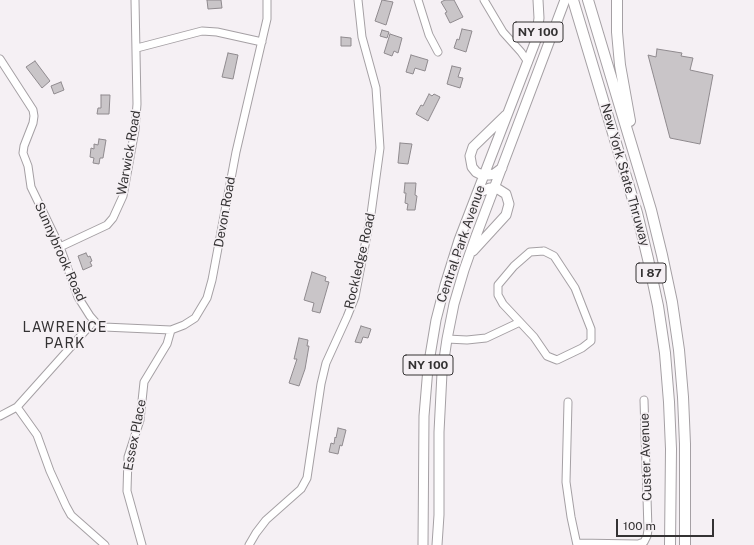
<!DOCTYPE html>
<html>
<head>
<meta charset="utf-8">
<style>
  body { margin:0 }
  #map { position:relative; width:754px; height:545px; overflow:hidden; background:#f5f0f4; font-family:"Public Sans",sans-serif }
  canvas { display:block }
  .scale { position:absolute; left:616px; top:519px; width:98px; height:18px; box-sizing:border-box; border:2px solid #343233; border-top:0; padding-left:5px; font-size:12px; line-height:14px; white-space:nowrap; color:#343233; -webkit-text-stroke:3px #f5f0f4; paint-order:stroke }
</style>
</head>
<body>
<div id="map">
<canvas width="754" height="545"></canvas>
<div class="scale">100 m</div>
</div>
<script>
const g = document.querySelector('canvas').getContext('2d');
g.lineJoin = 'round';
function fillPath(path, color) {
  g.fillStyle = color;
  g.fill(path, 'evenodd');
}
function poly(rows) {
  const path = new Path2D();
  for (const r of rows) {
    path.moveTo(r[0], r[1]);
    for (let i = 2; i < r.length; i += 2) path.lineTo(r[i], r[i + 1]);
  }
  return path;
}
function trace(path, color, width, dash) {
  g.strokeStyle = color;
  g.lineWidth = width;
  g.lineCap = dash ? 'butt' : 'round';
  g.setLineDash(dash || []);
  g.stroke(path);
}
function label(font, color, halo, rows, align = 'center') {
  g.font = font + ' "Public Sans",sans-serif';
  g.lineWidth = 3.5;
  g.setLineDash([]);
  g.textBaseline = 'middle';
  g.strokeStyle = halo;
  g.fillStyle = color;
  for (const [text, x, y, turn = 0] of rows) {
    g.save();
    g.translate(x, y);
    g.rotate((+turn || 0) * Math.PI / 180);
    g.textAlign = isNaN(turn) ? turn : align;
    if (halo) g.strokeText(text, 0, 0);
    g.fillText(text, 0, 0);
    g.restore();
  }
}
const building = poly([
  [207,0,221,0,222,8,208,9,207,0],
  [382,0,393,2,386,25,375,21,382,0],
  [445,0,454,0,463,17,450,23,445,13,447,12,441,2,445,0],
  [462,29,472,31,466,52,454,48,457,39,459,40,462,29],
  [382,30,389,32,387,38,380,36,382,30],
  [390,34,402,38,398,53,394,51,392,56,384,53,390,34],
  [341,37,351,38,351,46,341,46,341,37],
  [657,49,682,53,681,56,693,58,690,70,713,75,700,144,670,138,648,55,656,57,657,49],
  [228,53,238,55,233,79,222,77,228,53],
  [411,55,428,60,425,71,415,68,413,74,406,72,411,55],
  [35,61,50,81,42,88,26,67,35,61],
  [452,66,461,68,458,77,463,78,460,88,447,84,452,66],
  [61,82,64,90,54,94,51,86,61,82],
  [429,94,432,96,434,94,440,97,428,121,416,114,421,105,423,106,429,94],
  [101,95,110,95,109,114,97,114,98,108,101,108,101,95],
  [99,139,106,140,103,158,100,158,99,164,93,163,94,158,90,157,91,148,94,149,94,144,98,145,99,139],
  [400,143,412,144,408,164,398,163,400,143],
  [405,183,416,183,415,195,417,196,415,210,407,210,408,204,405,203,406,193,404,193,405,183],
  [86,253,88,257,90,256,92,261,90,262,92,266,83,270,78,256,86,253],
  [312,272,326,277,325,281,329,282,320,313,312,311,314,303,304,300,312,272],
  [361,326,371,329,368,338,363,337,361,343,355,342,361,326],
  [299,338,308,340,307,346,309,346,305,369,299,386,289,383,297,359,294,359,299,338],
  [338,428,346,430,342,446,340,445,338,454,329,452,331,443,334,444,335,437,336,438,338,428]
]);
fillPath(building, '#c9c5c8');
trace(building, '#8f8a8e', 1);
const minor = poly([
  [418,0,429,35,438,52],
  [484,0,503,32,521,52,528,62],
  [137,48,202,31,217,32,262,42],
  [0,59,33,110,34,116,33,123,24,146,23,153,28,166,31,187,60,247,78,297,90,316,97,324,104,327,171,330,184,325,195,318,207,298,212,280,236,152,267,19,267,0],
  [60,247,107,225,113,218,123,196,135,130,137,104,135,0],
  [544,251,554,256,575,288,591,329,591,341,582,348,557,360,547,356,534,337,503,304,498,295,498,285,514,266,530,252,544,251],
  [447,339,467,340,486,338,520,322],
  [568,402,566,482,571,517,577,545],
  [17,407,37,435,50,471,66,506,71,515,105,545],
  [0,416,17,407,94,321],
  [577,543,638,544,644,542,647,536,648,530,644,400],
  [142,545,127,491,128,457,140,420,144,382,167,344,171,330],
  [249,545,256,533,266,520,301,489,307,478,321,384,326,363,347,317,355,297,360,271,371,214,380,148,376,88,362,37,358,0]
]);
const major = poly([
  [502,168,494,174,489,175,480,174,476,172,472,167,470,156,473,147,506,115],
  [473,251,506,215,509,204,506,194,498,189,490,188,477,193],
  [423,545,424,416,428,368,436,320,445,285,459,240,536,40,539,18,538,0],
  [437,545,439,515,439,432,442,373,447,339,454,304,464,270,476,236,565,0]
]);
const highway = poly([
  [573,0,637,213,648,259,658,306,665,353,669,402,671,449,670,545],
  [588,0,651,210,662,255,672,302,679,350,683,397,685,444,685,545],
  [617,0,617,32,620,65,630,121]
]);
trace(minor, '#a5a0a4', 9);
trace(major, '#a5a0a4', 11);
trace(highway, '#a5a0a4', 12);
trace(minor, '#fff', 7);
trace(major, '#fff', 9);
trace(highway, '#fff', 10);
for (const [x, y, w] of [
  [538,32,50],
  [651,273,30],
  [428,365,50]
]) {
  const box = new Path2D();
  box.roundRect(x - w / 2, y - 10, w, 20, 3);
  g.fillStyle = '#f5f0f4';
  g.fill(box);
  trace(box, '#343233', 1);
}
label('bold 12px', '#343233', null, [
  ["NY 100",538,32],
  ["I 87",651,273],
  ["NY 100",428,365]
]);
label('13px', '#343233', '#f5f0f4', [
  ["Warwick Road",129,153,-80],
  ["New York State Thruway",625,175,74],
  ["Devon Road",225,212,-80],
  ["Central Park Avenue",461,244,-71],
  ["Sunnybrook Road",60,252,66],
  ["Rockledge Road",360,261,-77],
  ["Essex Place",135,435,-79],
  ["Custer Avenue",646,457,-92]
]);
g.letterSpacing = '1px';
label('14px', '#343233', '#f5f0f4', [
  ["LAWRENCE",65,328],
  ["PARK",65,344]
]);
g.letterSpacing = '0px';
</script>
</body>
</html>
